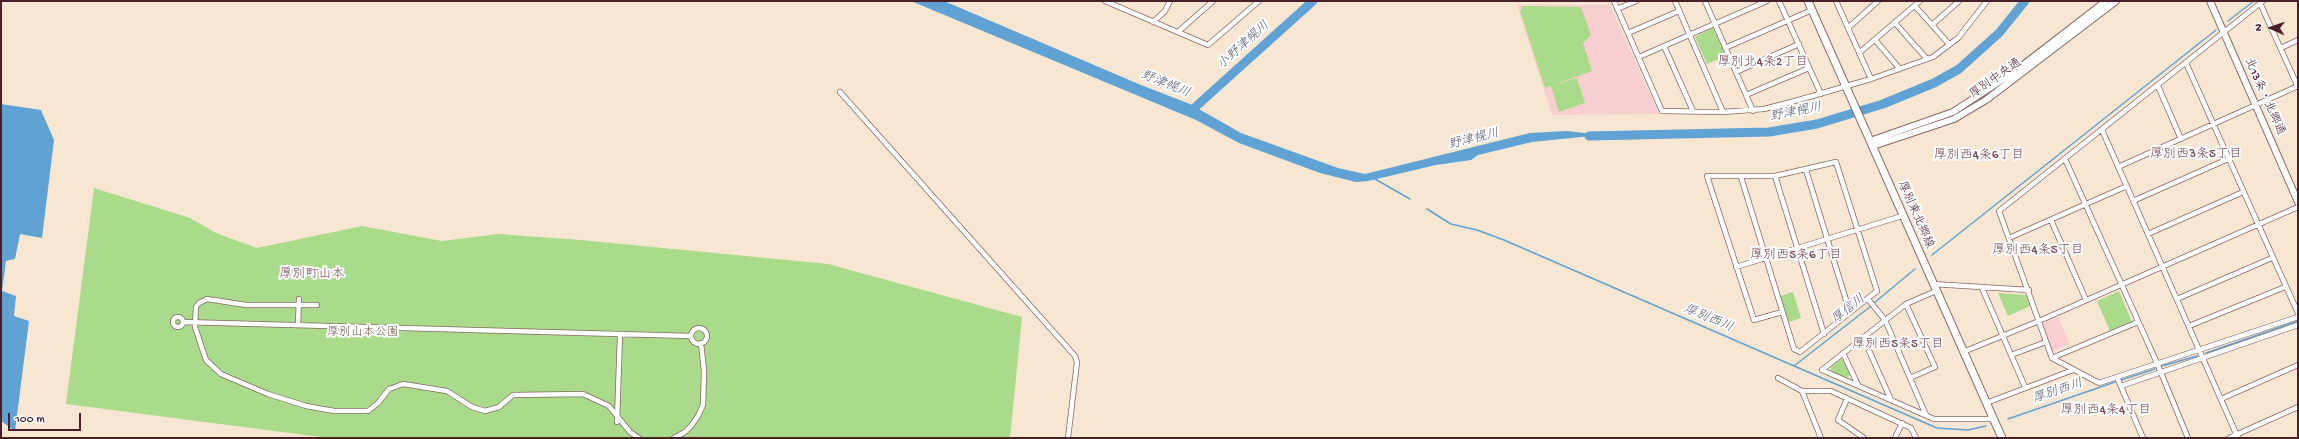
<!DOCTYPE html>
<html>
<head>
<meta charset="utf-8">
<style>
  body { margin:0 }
  #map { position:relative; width:2299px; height:439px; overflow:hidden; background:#f7e7d2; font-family:"Gochi Hand",sans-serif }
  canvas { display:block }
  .frame { position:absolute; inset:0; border:2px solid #4a1f2b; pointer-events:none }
  .north { position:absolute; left:2251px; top:8px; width:40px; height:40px; -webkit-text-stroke:3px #fff; paint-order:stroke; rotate:272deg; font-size:11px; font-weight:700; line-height:16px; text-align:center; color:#4a1f2b }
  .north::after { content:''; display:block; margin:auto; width:14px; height:18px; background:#4a1f2b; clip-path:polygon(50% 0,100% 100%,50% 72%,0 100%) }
  .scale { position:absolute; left:8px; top:413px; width:73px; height:18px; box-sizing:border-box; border:2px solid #4a1f2b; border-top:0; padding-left:5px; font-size:12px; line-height:14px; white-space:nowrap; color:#4a1f2b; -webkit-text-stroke:3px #fff; paint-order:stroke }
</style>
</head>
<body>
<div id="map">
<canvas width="2299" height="439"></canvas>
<div class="frame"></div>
<div class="north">N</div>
<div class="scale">100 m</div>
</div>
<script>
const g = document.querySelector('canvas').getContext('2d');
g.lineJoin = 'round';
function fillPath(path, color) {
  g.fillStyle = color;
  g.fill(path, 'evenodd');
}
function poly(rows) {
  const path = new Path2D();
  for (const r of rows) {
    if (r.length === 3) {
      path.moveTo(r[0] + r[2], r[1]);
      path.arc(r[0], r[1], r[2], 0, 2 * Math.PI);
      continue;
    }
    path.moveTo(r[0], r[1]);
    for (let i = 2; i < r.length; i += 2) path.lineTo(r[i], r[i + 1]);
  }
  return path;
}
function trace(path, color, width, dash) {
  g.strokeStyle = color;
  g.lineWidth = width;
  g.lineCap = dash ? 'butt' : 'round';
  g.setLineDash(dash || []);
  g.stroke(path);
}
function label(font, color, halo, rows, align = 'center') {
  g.font = font + ' "Gochi Hand","Klee One",sans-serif';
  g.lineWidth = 4;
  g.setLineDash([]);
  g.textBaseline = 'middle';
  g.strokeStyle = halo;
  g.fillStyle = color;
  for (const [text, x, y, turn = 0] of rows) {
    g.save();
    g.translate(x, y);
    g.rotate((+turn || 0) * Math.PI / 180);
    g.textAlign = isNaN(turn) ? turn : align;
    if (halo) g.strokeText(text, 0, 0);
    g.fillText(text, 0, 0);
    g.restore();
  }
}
fillPath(poly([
  [1517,5,1610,5,1659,114,1552,115],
  [2058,317,2070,344,2052,352,2042,324]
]), '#f7cfd0');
fillPath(poly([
  [1523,6,1581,7,1591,35,1583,43,1592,71,1554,85,1577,78,1585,103,1559,112,1551,86,1545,88,1520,11],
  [1713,28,1726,56,1707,64,1695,37],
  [94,188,190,218,216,233,257,248,362,226,442,241,498,234,581,240,828,264,1022,317,1010,438,328,438,66,404],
  [2119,291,2132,322,2110,331,2097,301],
  [1793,292,1801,318,1789,322,1780,296],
  [1998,293,2026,295,2030,306,2008,316],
  [1841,359,1843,359,1850,375,1847,378,1831,371,1831,367]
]), '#aadb8a');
fillPath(poly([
  [911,1,944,1,1141,85,1190,104,1241,133,1338,168,1365,174,1530,133,1567,131,1601,135,1532,142,1478,155,1471,160,1436,165,1368,181,1356,182,1320,173,1239,143,1196,120],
  [1,104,41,110,54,140,42,238,20,234,15,259,6,261,2,291,16,296,14,316,29,321,15,431,1,421]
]), '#5fa2d3');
trace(poly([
  [2228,21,2254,1],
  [1375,179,1410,199],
  [1427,209,1451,224,1477,230,1504,240,1937,428,1968,430,1986,426],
  [1932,255,2216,30],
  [1874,303,1915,269],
  [2206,353,2298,321],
  [1794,366,1871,306],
  [2162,366,2197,356],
  [2121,380,2155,369],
  [2008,419,2115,382]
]), '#5fa2d3', 1.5);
trace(poly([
  [1192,110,1313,1],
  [1589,136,1769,132,1817,124,1883,104,1934,83,1959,69,1999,33,2025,1]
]), '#5fa2d3', 9);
const street = poly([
  [1105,1,1208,45,1259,1],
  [1614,1,1662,111,1723,112,1764,109,1795,101,1871,79,1933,57,1958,38,1987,1],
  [1675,1,1723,112],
  [1705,1,1753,111],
  [1779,1,1821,94],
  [1836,1,1871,79],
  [2263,1,1999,211,2052,358,2099,383,2298,317],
  [2260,3,2298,87],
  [1915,6,1949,44],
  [1617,9,1636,1],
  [1153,22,1165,11,1170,1],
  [1895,23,1927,59],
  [1932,25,1959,1],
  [1848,28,1878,1],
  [1178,32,1213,1],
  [1628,33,1679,11],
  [1875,40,1900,69],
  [1664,46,1693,111],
  [1725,48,1812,10],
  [2281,48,2298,40],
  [1859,53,1920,1],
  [1639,57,1767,1],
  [2186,63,2298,313],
  [1736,72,1799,44],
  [2158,86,2181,139],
  [840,92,1075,356,1077,362,1068,438],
  [1746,95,1809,68],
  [2102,130,2238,438],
  [2065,159,2157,363,2188,438],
  [2118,167,2298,86],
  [1806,170,1850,313],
  [1775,176,1824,334],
  [1741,177,1794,349,1800,352,1877,291,1836,162,1775,176,1707,176,1754,320,1782,312],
  [2133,201,2228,159],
  [2051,220,2086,300],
  [2148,234,2243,192],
  [2009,238,2127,186],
  [1736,267,1902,216],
  [1933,284,2029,290],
  [1982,288,2025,387],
  [1936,291,1906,304,1822,370,1934,419,1993,419],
  [1868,299,1885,320,1926,415],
  [2177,299,2272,258],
  [1906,304,1935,367,1910,378],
  [317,305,246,305,207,299,199,303,196,307,195,327,206,360,221,374,268,394,306,406,334,411,368,411,378,403,389,389,403,384,447,391,472,407,485,411,499,407,513,395,583,394,609,406,630,432,639,438],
  [178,322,5],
  [183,322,691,336],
  [298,325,299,299],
  [2189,326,2285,287],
  [699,336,8],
  [1863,337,1891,400],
  [1963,352,2039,321,2298,207],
  [1843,353,1858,385],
  [2011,355,2046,342],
  [2052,358,2138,322],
  [2117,377,2143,438],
  [1778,378,1802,391,1831,391,1911,428,1916,438],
  [2121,386,2298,325],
  [1802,391,1821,438],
  [1847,399,1838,420,1864,438],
  [2221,399,2298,365],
  [1986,403,2073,370],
  [617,422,620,334],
  [674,438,685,432,691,426,698,416,703,405,704,371,701,343],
  [1895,438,1902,423],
  [2229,438,2298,407]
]);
const secondary = poly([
  [2210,1,2298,202],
  [1870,141,1953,112,2014,72,2106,1],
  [1873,146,1954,119,1986,100,2116,1]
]);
const primary = poly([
  [1808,1,2002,438]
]);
trace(street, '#876565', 6);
trace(secondary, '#876565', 8);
trace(primary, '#876565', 9);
trace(street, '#fff', 4.5);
trace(secondary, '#fff', 6);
trace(primary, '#fff', 7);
label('12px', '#4a1f2b', '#fff', [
  ["厚別中央通",1996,79,-35],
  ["北13条・北郷通",2264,97,66],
  ["厚別東北郷線",1915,215,66]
]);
label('12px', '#675748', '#fff', [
  ["厚別山本公園",363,333]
]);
label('italic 13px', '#535a77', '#fff', [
  ["小野津幌川",1244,46,-42],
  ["野津幌川",1165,85,22],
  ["野津幌川",1796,113,-11],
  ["野津幌川",1474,140,-14],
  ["厚信川",1849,310,-39],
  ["厚別西川",1708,319,23],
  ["厚別西川",2058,392,-19]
]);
label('13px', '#784957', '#fff', [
  ["厚別北4条2丁目",1763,63],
  ["厚別西3条5丁目",2196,155],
  ["厚別西4条6丁目",1979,156],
  ["厚別西4条5丁目",2038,251],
  ["厚別西5条6丁目",1796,256],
  ["厚別町山本",312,275],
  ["厚別西5条5丁目",1898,345],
  ["厚別西4条4丁目",2106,411]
]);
</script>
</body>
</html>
